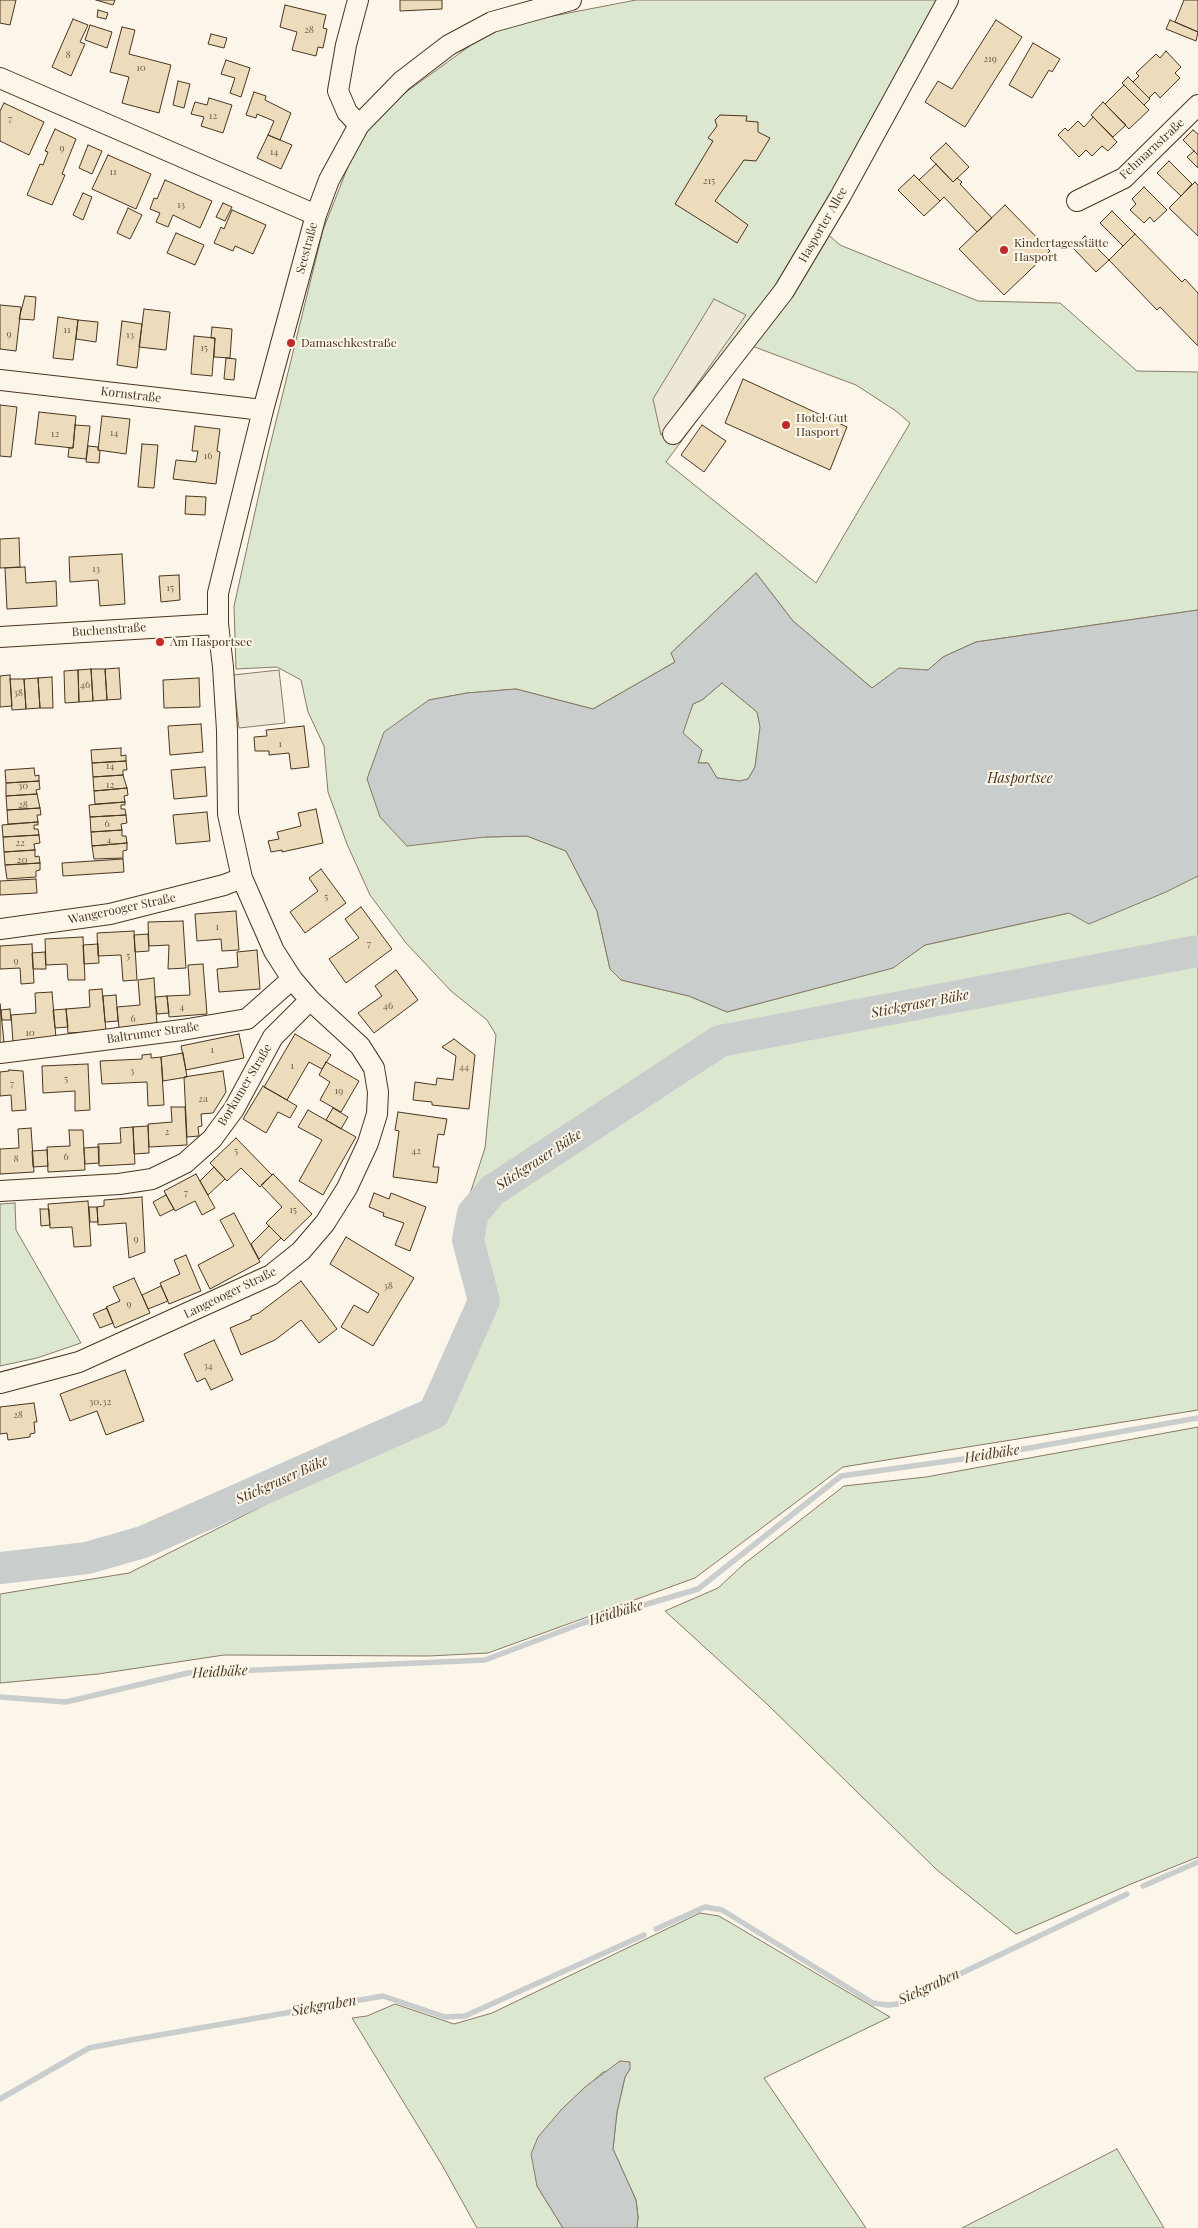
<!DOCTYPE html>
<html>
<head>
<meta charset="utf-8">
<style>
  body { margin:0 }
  canvas { display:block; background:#fbf6e9 }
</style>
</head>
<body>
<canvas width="1198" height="2228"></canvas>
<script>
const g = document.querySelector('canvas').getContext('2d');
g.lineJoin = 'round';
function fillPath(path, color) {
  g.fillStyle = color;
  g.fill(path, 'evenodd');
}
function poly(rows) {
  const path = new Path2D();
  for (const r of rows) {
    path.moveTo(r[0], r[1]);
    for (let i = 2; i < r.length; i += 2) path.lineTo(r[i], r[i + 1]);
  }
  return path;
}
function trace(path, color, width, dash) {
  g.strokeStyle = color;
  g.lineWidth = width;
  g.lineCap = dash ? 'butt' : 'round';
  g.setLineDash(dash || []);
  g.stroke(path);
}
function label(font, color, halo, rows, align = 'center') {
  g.font = font + ' "Playfair Display",serif';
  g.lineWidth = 4;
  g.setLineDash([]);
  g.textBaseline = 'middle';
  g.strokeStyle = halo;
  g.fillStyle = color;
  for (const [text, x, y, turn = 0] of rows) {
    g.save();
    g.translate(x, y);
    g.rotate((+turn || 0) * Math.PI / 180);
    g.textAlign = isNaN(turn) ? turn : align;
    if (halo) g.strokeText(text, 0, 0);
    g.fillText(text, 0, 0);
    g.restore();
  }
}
const green = poly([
  [636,0,939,0,824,231,840,245,978,301,1060,303,1137,371,1198,372,1198,610,976,642,943,657,928,670,899,669,872,688,793,621,756,573,671,653,675,662,593,709,516,689,467,693,429,700,485,837,527,836,566,851,597,911,610,969,621,980,689,996,727,1012,892,968,925,945,1069,913,1198,876,1198,949,1022,970,715,1031,505,1173,482,1196,470,1194,485,1148,496,1035,487,1020,451,991,406,943,370,895,347,844,328,792,324,746,308,712,301,680,277,667,236,669,234,606,267,458,323,230,366,121,496,27,636,0],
  [752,346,856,385,896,411,910,423,816,583,666,462,752,346],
  [722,683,757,712,761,727,755,767,748,779,740,781,717,778,708,763,698,763,702,750,682,733,693,704,702,700,722,683],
  [1198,965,1198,1410,843,1467,695,1578,488,1653,429,1656,224,1655,98,1674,0,1683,0,1594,129,1573,438,1418,490,1309,478,1230,490,1202,718,1051,1198,965],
  [15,1203,16,1230,81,1343,37,1358,0,1366,0,1204,15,1203],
  [1198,1427,1198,1857,1131,1884,1016,1934,937,1870,767,1704,665,1611,718,1588,744,1564,844,1486,926,1477,1198,1427],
  [700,1913,719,1916,890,2017,764,2078,866,2228,637,2228,638,2217,636,2200,613,2149,617,2112,625,2077,630,2069,603,2072,561,2110,537,2186,563,2228,477,2228,442,2165,352,2018,367,2016,395,2004,454,2024,492,2013,700,1913],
  [1117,2149,1164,2228,962,2228,1117,2149]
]);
fillPath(green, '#dce7d0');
trace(green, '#887966', 1);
const parking = poly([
  [714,299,746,315,661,435,653,399,714,299],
  [279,670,285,723,239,728,233,675,279,670]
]);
fillPath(parking, '#ede7d9');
trace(parking, '#887966', 1);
const water = poly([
  [756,573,793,621,872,688,899,668,928,670,943,657,976,642,1198,610,1198,876,1166,892,1089,924,1069,913,925,945,893,968,727,1012,689,996,621,980,610,969,597,911,566,851,527,836,485,837,407,846,380,817,367,779,384,732,429,700,467,693,516,689,593,709,675,662,671,653,756,573],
  [722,683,757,712,760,727,755,767,748,779,740,781,717,778,708,763,698,763,702,750,683,733,693,704,702,700,722,683],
  [620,2061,630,2062,630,2069,625,2077,617,2112,613,2149,636,2200,638,2217,637,2228,563,2228,537,2186,531,2154,538,2137,561,2110,585,2087,620,2061]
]);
fillPath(water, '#c9cecd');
trace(water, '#887966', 1);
trace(poly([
  [0,1697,66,1702,188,1673,485,1660,583,1623,698,1589,841,1476,984,1456,1198,1418],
  [1143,1886,1198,1862],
  [656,1929,705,1907,722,1910,873,2003,888,2005,897,2004,1127,1894],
  [0,2099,89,2048,131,2040,383,1996,445,2017,465,2016,644,1935]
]), '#c9cecd', 5.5);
trace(poly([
  [0,1568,87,1558,143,1542,434,1413,484,1301,468,1240,473,1213,493,1190,720,1041,1198,951]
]), '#c9cecd', 32);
const building = poly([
  [0,0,16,0,10,25,0,23,0,0],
  [96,0,115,0,113,5,96,0],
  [400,0,442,0,442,9,400,11,400,0],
  [1184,0,1198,0,1198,32,1175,22,1184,0],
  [285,5,326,15,323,28,327,29,323,48,318,47,316,56,292,50,297,32,280,27,285,5],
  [98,10,108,13,106,19,97,17,98,10],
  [73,19,88,25,80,42,85,44,71,76,52,67,73,19],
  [996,20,1022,37,965,127,925,102,938,81,952,89,996,20],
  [1170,20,1198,32,1196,41,1166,29,1170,20],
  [90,25,112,32,107,48,85,40,90,25],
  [122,27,135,30,129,54,171,65,159,113,122,103,129,77,110,72,122,27],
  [211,34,227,38,224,48,208,44,211,34],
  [1033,43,1060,59,1052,72,1049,70,1032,98,1009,85,1033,43],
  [1166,51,1181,67,1175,73,1180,78,1160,98,1155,92,1149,98,1133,82,1139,76,1136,73,1156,54,1160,58,1166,51],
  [226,60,250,68,241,97,230,93,235,78,221,74,226,60],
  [1128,77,1150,99,1144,105,1122,83,1128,77],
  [178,81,190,84,184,108,173,105,178,81],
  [1124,85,1149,110,1129,129,1105,104,1124,85],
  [254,92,266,96,265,100,291,113,280,140,268,135,274,121,257,114,256,118,246,115,254,92],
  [209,98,232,105,223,133,201,126,204,117,191,114,195,102,207,105,209,98],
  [1103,102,1126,125,1113,137,1091,115,1103,102],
  [4,103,44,122,29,155,0,141,0,111,4,103],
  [720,115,747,116,746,121,758,122,758,132,770,138,756,161,744,160,715,201,748,225,737,243,675,204,713,141,708,138,717,126,715,120,720,115],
  [1093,117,1117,142,1108,151,1102,146,1092,156,1086,150,1079,157,1058,135,1065,128,1068,131,1078,121,1084,127,1093,117],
  [55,129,76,139,62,174,65,175,52,205,27,195,40,164,43,165,48,152,45,151,55,129],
  [1193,130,1198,134,1198,155,1183,140,1193,130],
  [268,135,292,145,281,169,257,158,268,135],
  [946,143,969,167,953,182,930,158,946,143],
  [88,145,102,151,92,174,79,168,88,145],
  [1194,151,1198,155,1198,168,1187,157,1194,151],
  [108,155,151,174,136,209,92,189,108,155],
  [1169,161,1192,184,1181,196,1157,173,1169,161],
  [936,164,953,182,957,178,962,182,960,184,992,218,977,232,944,197,940,201,919,180,936,164],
  [914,175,940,201,924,216,898,190,914,175],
  [165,180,212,201,200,228,173,215,168,227,156,222,160,213,150,209,154,198,157,199,165,180],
  [1195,182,1198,185,1198,236,1169,208,1195,182],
  [1144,187,1167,210,1154,222,1150,217,1144,223,1130,210,1136,204,1132,199,1144,187],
  [83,193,92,197,83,220,73,215,83,193],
  [223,203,232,207,225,221,216,217,223,203],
  [1005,205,1050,251,1004,295,959,249,1005,205],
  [128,208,142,215,130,239,117,233,128,208],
  [232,210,266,225,253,254,235,246,233,251,214,243,221,227,224,229,232,210],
  [1112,211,1135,234,1123,246,1100,223,1112,211],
  [176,233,204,245,195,265,167,253,176,233],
  [1135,234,1182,282,1185,279,1198,293,1198,346,1160,307,1157,310,1109,260,1135,234],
  [1085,236,1109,260,1096,272,1073,248,1085,236],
  [25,296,36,297,34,320,19,319,25,296],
  [0,305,21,307,16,351,0,349,0,305],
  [144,309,170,312,166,350,139,347,144,309],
  [58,317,78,320,73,360,53,358,58,317],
  [78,320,98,322,96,342,76,339,78,320],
  [122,321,142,324,137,368,117,365,122,321],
  [212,327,232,329,230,358,214,357,215,338,211,338,212,327],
  [194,336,215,338,212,376,191,374,194,336],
  [226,358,236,359,234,380,224,379,226,358],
  [743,379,847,427,830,470,725,423,743,379],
  [0,405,17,407,11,457,0,456,0,405],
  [39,412,76,416,73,448,35,444,39,412],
  [102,416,130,419,126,454,98,450,102,416],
  [75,425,90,426,86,459,68,457,69,448,73,448,75,425],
  [702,425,726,441,704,472,681,455,702,425],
  [195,426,220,429,217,451,220,452,216,484,173,479,176,460,196,462,198,451,192,451,195,426],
  [142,444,158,445,154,488,138,487,142,444],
  [88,446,98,447,98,450,100,451,99,463,86,462,88,446],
  [186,496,206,497,205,515,185,514,186,496],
  [19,538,20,567,0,568,0,539,19,538],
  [122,554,125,604,100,606,98,580,70,582,69,557,122,554],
  [25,567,26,583,56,581,57,606,7,609,5,568,25,567],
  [179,575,180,600,161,602,159,576,179,575],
  [119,668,121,699,107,700,105,669,119,668],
  [91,669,93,701,79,702,78,670,91,669],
  [91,669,105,669,107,700,93,701,91,669],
  [78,670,79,702,65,703,64,671,78,670],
  [10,675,12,706,0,707,0,676,10,675],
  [52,677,53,708,40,708,38,678,52,677],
  [38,678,40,708,26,709,24,679,38,678],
  [199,678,200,707,164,708,163,680,199,678],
  [10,679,24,679,26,709,12,710,10,679],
  [201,724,203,752,170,755,168,726,201,724],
  [304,726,309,767,291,769,289,753,269,755,269,751,255,751,254,737,267,736,266,730,304,726],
  [121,748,121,756,126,755,126,761,92,763,91,750,121,748],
  [126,761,127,770,123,770,123,775,93,777,92,763,126,761],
  [205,767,207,796,174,799,171,770,205,767],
  [34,768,35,776,39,775,39,781,6,783,5,770,34,768],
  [123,775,127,788,94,791,93,777,123,775],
  [39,781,40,789,36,790,37,794,6,796,6,783,39,781],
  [127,788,128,795,124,796,125,802,95,804,94,791,127,788],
  [37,794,40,808,7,810,6,796,37,794],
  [125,802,125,805,121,805,121,809,125,809,126,815,90,817,89,805,125,802],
  [40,808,41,815,37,815,38,822,8,824,7,810,40,808],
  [316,809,323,843,282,852,282,850,271,852,268,841,279,839,277,832,301,826,298,813,316,809],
  [207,812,210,841,176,844,173,815,207,812],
  [126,815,127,823,121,824,122,830,91,832,90,817,126,815],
  [38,822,38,825,34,825,34,829,38,829,39,835,3,837,2,825,38,822],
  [122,830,122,836,126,836,127,843,92,846,91,832,122,830],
  [39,835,40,843,34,844,35,850,4,852,3,837,39,835],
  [127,843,127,850,123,851,123,858,94,859,92,846,127,843],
  [35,850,35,857,39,856,40,863,5,865,4,852,35,850],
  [123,859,124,872,63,876,62,863,123,859],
  [40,863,40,870,36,871,36,877,7,879,5,865,40,863],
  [321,869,346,903,305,933,290,912,318,891,309,878,321,869],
  [36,879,37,893,0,895,0,881,36,879],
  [361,907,392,949,346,983,329,959,359,938,345,919,361,907],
  [236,911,239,950,222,951,221,939,197,941,195,914,236,911],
  [183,921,186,968,168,969,169,945,149,946,148,922,183,921],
  [134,931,137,980,123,981,121,955,98,956,97,933,134,931],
  [148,934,149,951,135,952,134,935,148,934],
  [83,937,85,980,68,980,67,964,46,965,45,939,83,937],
  [32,944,34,983,21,984,20,968,0,969,0,946,32,944],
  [98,944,99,963,84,964,83,945,98,944],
  [257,950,260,989,219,992,217,969,238,967,237,952,257,950],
  [45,952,46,969,33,969,32,953,45,952],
  [203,964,207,1014,169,1017,167,996,190,995,188,965,203,964],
  [396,970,418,1000,374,1033,358,1013,382,996,375,986,396,970],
  [154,978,157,1025,119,1028,117,1007,140,1005,138,980,154,978],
  [102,989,106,1031,68,1033,66,1009,90,1007,89,990,102,989],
  [52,992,56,1038,13,1042,11,1015,36,1013,35,993,52,992],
  [116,995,118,1021,105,1022,103,996,116,995],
  [167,996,169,1013,157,1014,155,997,167,996],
  [0,1004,4,1042,0,1043,0,1004],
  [10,1009,11,1020,2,1020,1,1010,10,1009],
  [66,1009,68,1027,55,1028,53,1010,66,1009],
  [239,1034,244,1058,186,1070,181,1046,239,1034],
  [295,1034,331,1055,322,1069,309,1062,287,1100,264,1087,295,1034],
  [454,1039,475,1055,469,1109,432,1105,432,1102,413,1100,415,1082,436,1085,437,1078,453,1080,456,1056,442,1047,454,1039],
  [183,1053,187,1077,163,1081,161,1057,183,1053],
  [151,1054,151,1058,161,1057,164,1105,148,1106,147,1082,102,1084,100,1061,142,1059,142,1055,151,1054],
  [326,1062,359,1081,341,1112,320,1100,330,1082,319,1075,326,1062],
  [88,1064,90,1110,75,1111,75,1091,43,1093,42,1066,88,1064],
  [9,1070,23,1071,26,1110,12,1111,11,1095,0,1096,0,1072,9,1071,9,1070],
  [223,1071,226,1092,213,1113,201,1114,202,1126,198,1127,199,1136,187,1137,184,1077,223,1071],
  [263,1086,297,1106,290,1118,278,1112,266,1133,243,1119,263,1086],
  [171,1107,185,1107,187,1145,149,1147,148,1124,172,1122,171,1107],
  [333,1108,348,1117,341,1129,326,1120,333,1108],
  [308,1110,356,1137,323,1195,299,1181,322,1140,298,1127,308,1110],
  [398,1112,447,1119,444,1135,438,1134,433,1167,439,1167,437,1183,393,1177,399,1131,395,1130,398,1112],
  [148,1126,149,1153,134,1154,133,1127,148,1126],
  [133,1127,135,1164,99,1166,98,1144,121,1143,120,1128,133,1127],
  [31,1128,34,1172,0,1174,0,1149,19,1148,18,1129,31,1128],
  [69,1130,83,1130,85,1170,48,1172,47,1147,70,1146,69,1130],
  [236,1138,272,1175,260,1187,241,1168,227,1181,210,1163,236,1138],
  [99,1147,99,1163,85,1164,84,1148,99,1147],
  [47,1150,48,1166,33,1167,32,1151,47,1150],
  [214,1167,225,1179,208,1195,200,1181,214,1167],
  [196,1174,215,1208,202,1215,195,1201,175,1211,164,1191,196,1174],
  [273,1174,312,1214,284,1241,266,1223,282,1207,261,1185,273,1174],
  [374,1193,389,1199,391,1193,426,1207,410,1251,395,1245,404,1223,383,1216,384,1213,369,1207,374,1193],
  [166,1195,174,1209,160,1216,153,1202,166,1195],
  [142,1197,145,1252,129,1258,126,1223,98,1225,97,1207,104,1206,104,1200,142,1197],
  [88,1201,91,1246,74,1247,72,1227,50,1228,48,1204,88,1201],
  [89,1207,97,1207,98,1222,90,1222,89,1207],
  [40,1209,49,1209,50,1225,41,1226,40,1209],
  [234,1213,260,1262,210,1289,198,1265,234,1246,220,1220,234,1213],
  [269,1226,281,1238,259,1259,251,1244,269,1226],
  [346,1237,414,1278,373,1346,341,1327,354,1305,368,1313,379,1294,330,1264,346,1237],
  [186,1255,201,1291,169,1304,160,1283,180,1274,174,1260,186,1255],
  [134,1278,150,1313,115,1328,106,1307,120,1301,113,1287,134,1278],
  [301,1281,337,1329,319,1343,301,1320,275,1340,241,1355,230,1328,251,1319,251,1316,259,1313,301,1281],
  [161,1286,168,1301,148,1309,142,1295,161,1286],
  [107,1308,113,1323,100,1328,93,1314,107,1308],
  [214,1340,233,1380,211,1390,205,1378,197,1382,184,1354,214,1340],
  [125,1370,144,1421,106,1435,97,1411,70,1421,60,1394,125,1370],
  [34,1403,37,1422,34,1422,35,1433,30,1434,30,1437,8,1440,7,1433,0,1434,0,1407,34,1403]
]);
fillPath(building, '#ecdcbc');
trace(building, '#4a3520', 1);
const minor = poly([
  [358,0,346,45,338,91,347,112,359,125],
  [0,78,316,215],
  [1077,201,1124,178,1198,105],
  [0,380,263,410],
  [673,434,784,291,840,197,948,0],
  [0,637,218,624],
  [0,929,110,914,224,885,242,878],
  [0,1053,182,1030,247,1019,292,979],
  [0,1191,119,1184,152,1179,185,1163,212,1139,234,1109,273,1037,310,1000],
  [0,1383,79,1362,271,1275,301,1251,325,1223,347,1188,368,1143,377,1114,378,1092,374,1068,360,1046,310,1000,292,979,274,951,242,878,228,814,227,730,223,667,218,624,218,593,263,410,316,215,329,180,359,125,402,81,449,45,492,22,571,0]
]);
trace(minor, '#4a3520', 22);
trace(minor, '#fbf6e9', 20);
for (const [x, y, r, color] of [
  [1004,250,5,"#c62828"],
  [291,343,5,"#c62828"],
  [786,425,5,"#c62828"],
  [160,642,5,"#c62828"]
]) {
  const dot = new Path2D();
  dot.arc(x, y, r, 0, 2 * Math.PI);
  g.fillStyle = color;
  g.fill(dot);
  trace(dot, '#fbf6e9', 2);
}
label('10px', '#725f47', null, [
  ["28",309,30],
  ["8",68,55],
  ["219",990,59],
  ["10",141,68],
  ["12",213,116],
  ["7",10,119],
  ["9",62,148],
  ["14",274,152],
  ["11",113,172],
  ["215",709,181],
  ["13",181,205],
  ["11",67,330],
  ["9",9,334],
  ["13",130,335],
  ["15",204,348],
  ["14",114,433],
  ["12",55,434],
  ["16",208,456],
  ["13",96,569],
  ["15",170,588],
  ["46",85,685],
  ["38",18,693],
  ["1",280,744],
  ["14",110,766],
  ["12",110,785],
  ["30",23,786],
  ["28",23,805],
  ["6",107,824],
  ["4",109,840],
  ["22",20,843],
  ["20",22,860],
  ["5",326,897],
  ["1",217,927],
  ["7",369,944],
  ["5",128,956],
  ["9",16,961],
  ["46",388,1006],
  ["4",182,1007],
  ["6",133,1019],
  ["10",30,1033],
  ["1",212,1050],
  ["1",292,1066],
  ["44",464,1067],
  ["3",132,1071],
  ["5",66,1079],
  ["7",12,1084],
  ["19",339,1091],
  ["2a",203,1099],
  ["2",167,1132],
  ["5",236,1151],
  ["42",416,1151],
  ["6",66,1157],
  ["8",16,1159],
  ["7",186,1193],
  ["15",293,1210],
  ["9",136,1239],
  ["38",388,1286],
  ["9",129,1304],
  ["34",208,1366],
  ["30,32",100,1402],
  ["28",18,1415]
]);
label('12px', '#4a3520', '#fbf6e9', [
  ["Fehmarnstraße",1152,149,-43],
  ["Hasporter Allee",823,225,-60],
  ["Seestraße",307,248,-75],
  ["Kornstraße",131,395,7],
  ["Buchenstraße",109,630,-4],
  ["Wangerooger Straße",122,909,-12],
  ["Baltrumer Straße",153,1033,-8],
  ["Borkumer Straße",245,1085,-59],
  ["Langeooger Straße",230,1293,-26]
]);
label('12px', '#4a3520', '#fbf6e9', [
  ["Kindertagesstätte",1014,243],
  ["Hasport",1014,257],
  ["Damaschkestraße",301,343],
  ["Hotel Gut",796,418],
  ["Hasport",796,432],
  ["Am Hasportsee",170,642]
], 'left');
label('italic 14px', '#4a3520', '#fbf6e9', [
  ["Hasportsee",1020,779],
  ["Stickgraser Bäke",920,1004,-11],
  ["Stickgraser Bäke",539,1160,-33],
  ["Heidbäke",992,1454,-9],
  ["Stickgraser Bäke",282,1480,-24],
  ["Heidbäke",616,1613,-17],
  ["Heidbäke",220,1672,-3],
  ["Siekgraben",929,1987,-25],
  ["Siekgraben",324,2006,-10]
]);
</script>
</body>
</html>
